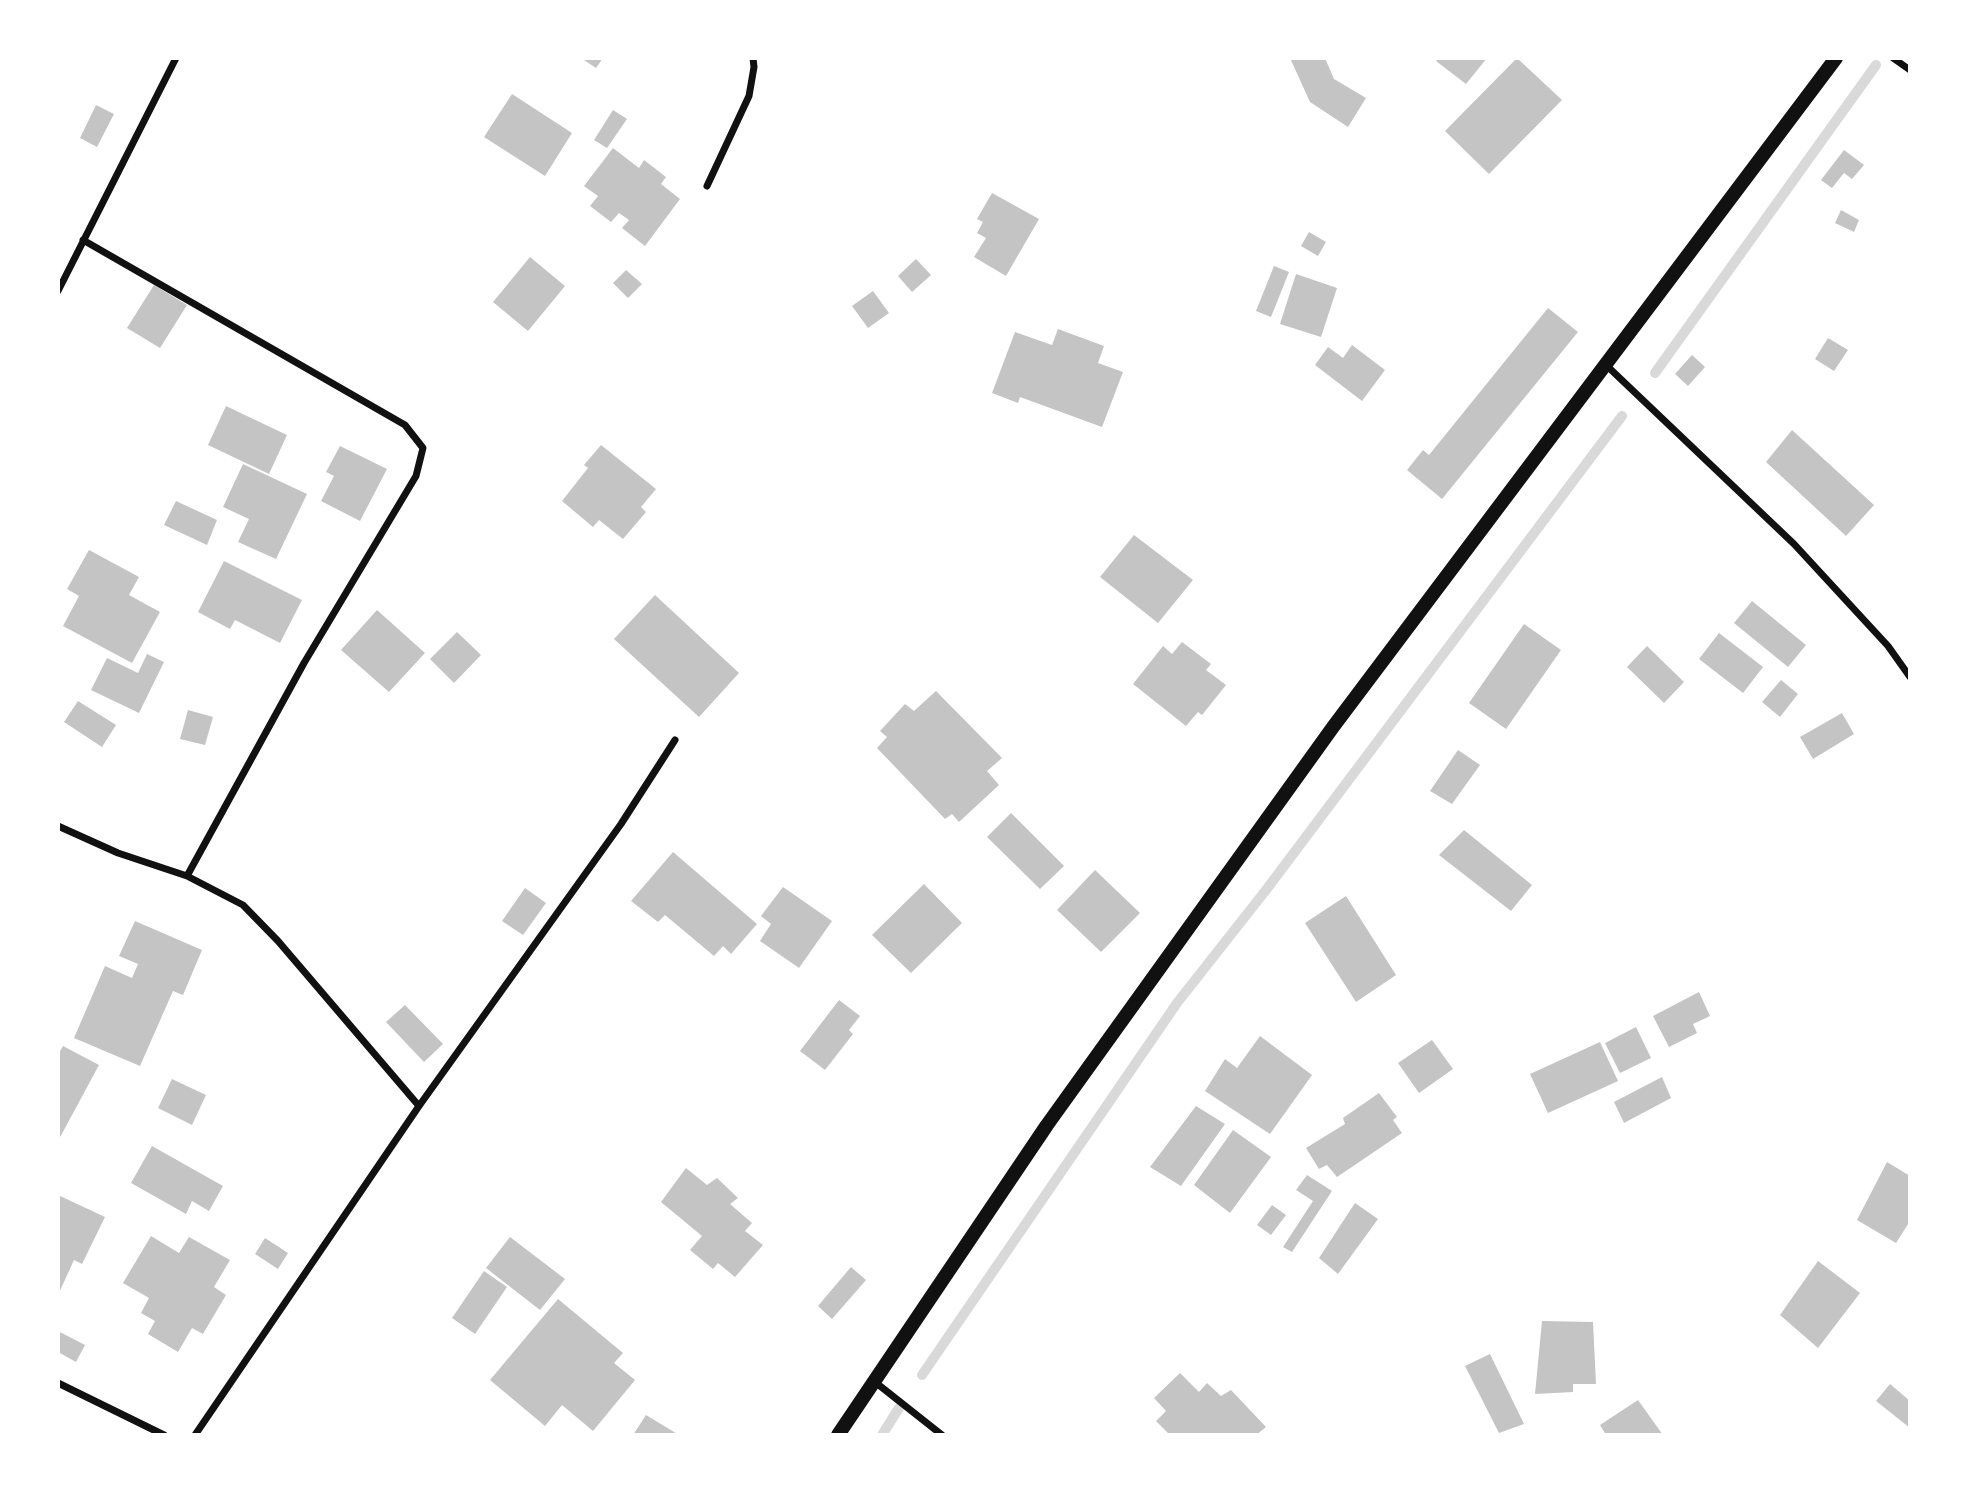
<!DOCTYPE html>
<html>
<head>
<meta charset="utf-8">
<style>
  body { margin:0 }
  #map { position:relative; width:1968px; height:1493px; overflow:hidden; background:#fff; font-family:Montserrat,sans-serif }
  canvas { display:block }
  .frame { position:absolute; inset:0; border:60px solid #fff; pointer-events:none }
</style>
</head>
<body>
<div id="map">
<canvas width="1968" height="1493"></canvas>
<div class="frame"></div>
</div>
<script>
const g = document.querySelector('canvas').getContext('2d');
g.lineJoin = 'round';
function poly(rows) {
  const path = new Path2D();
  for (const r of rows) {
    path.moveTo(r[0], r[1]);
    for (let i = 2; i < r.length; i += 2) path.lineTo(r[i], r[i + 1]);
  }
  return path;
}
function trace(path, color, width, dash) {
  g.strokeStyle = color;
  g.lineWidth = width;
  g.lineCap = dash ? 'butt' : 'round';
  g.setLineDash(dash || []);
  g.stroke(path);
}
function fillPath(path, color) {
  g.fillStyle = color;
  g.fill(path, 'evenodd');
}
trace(poly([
  [1655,373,1876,65],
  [922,1375,1177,1003,1266,890,1622,416],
  [882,1435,899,1408]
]), '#d9d9d9', 10);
fillPath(poly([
  [581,58,603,58,596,68],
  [1290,58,1325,58,1334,79,1366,98,1348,127,1310,102],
  [1439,58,1487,58,1466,84,1436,61],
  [1517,58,1562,100,1489,174,1445,131],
  [512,94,572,133,545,176,484,137],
  [96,105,114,114,97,147,80,138],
  [613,110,627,119,607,148,594,140],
  [613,148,639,168,644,160,666,177,661,184,680,199,645,246,622,228,629,220,619,213,611,222,590,206,598,196,584,186],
  [1844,150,1864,165,1852,179,1844,173,1832,188,1821,180],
  [992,193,1039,219,1006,276,974,257,986,238,977,233,983,222,977,219],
  [1841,210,1859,220,1854,232,1835,223],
  [1309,232,1326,242,1318,256,1301,246],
  [530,257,565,286,528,331,493,302],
  [916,259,931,275,912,292,898,276],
  [1274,266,1289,272,1271,317,1256,311],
  [626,270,642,284,628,298,613,283],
  [1296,274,1337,288,1321,337,1280,324],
  [154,285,187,305,160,348,127,328],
  [873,291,889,313,868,328,852,306],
  [1548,308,1578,332,1442,499,1407,470,1423,450,1429,455],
  [1058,329,1104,346,1098,363,1123,372,1102,427,1020,397,1018,403,992,393,1015,332,1052,345],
  [1828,338,1848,350,1834,371,1815,359],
  [1352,345,1385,370,1362,401,1315,365,1328,347,1343,358],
  [1692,355,1705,367,1688,386,1675,374],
  [226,406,287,435,269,474,208,445],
  [1792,430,1874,505,1846,536,1766,462],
  [601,445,656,489,641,507,646,512,623,539,599,520,593,527,562,501,588,468,584,465],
  [340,446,387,469,360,521,321,501,334,476,326,472],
  [243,464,307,494,276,559,238,542,249,519,223,507],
  [176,501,217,520,207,545,164,525],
  [1134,535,1193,580,1158,623,1100,577],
  [89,550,139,577,129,595,160,612,132,663,63,626,79,596,67,589],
  [224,561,302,600,280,643,235,620,230,629,198,612],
  [655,595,739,673,699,717,614,639],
  [1752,601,1806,645,1788,667,1734,623],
  [377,610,425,653,389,692,341,650],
  [1524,624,1561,650,1506,729,1469,703],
  [457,632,481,655,454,683,430,659],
  [1719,633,1763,667,1743,693,1699,659],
  [1182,642,1211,664,1206,670,1226,685,1202,715,1198,712,1186,726,1133,684,1163,646,1172,654],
  [1647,646,1684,682,1664,703,1627,667],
  [147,654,164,662,139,713,91,690,107,658,138,673],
  [1781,680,1798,694,1780,717,1762,702],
  [936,691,1002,758,987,771,999,785,959,822,952,814,945,819,877,748,887,737,880,731,905,704,914,711],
  [78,701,116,725,102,747,64,722],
  [188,710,213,717,205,745,180,739],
  [1842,713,1854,734,1813,759,1800,737],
  [1458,750,1480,765,1452,804,1430,791],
  [1011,813,1064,866,1040,889,987,837],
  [1464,830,1532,885,1511,911,1439,855],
  [673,852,757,924,731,954,723,946,714,956,665,915,658,922,631,901],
  [1095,870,1140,913,1101,952,1057,910],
  [924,884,962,923,911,973,872,935],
  [783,887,832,921,799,968,760,941,771,924,761,916],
  [525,888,546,903,523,935,502,921],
  [1346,896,1396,975,1356,1002,1305,923],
  [135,921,202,950,183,995,173,991,140,1066,74,1038,105,966,132,978,138,964,119,956],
  [1699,992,1710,1016,1693,1024,1697,1033,1669,1047,1653,1016],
  [839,1000,860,1016,849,1030,853,1034,825,1070,800,1051],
  [405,1005,443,1044,424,1062,386,1022],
  [1636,1027,1651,1058,1620,1073,1605,1043],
  [1260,1036,1312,1075,1270,1134,1205,1091,1225,1059,1237,1068],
  [1432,1040,1453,1069,1419,1093,1398,1063],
  [1600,1042,1618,1081,1548,1113,1530,1074],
  [63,1046,99,1065,58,1141,58,1055],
  [1662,1077,1671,1098,1624,1123,1614,1102],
  [172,1079,206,1095,192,1125,158,1108],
  [1379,1093,1397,1117,1393,1120,1402,1133,1337,1177,1327,1165,1319,1169,1306,1148,1345,1124,1343,1118],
  [1196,1106,1225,1124,1181,1186,1150,1167],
  [1233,1130,1271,1157,1230,1213,1194,1185],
  [152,1146,223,1186,209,1211,192,1201,186,1214,131,1183],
  [1887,1162,1910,1176,1910,1221,1896,1243,1857,1220],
  [686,1168,707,1185,717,1178,738,1198,730,1204,752,1223,745,1231,763,1245,735,1277,718,1263,713,1269,690,1250,702,1236,661,1202],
  [1307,1175,1332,1191,1292,1252,1283,1247,1313,1201,1296,1190],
  [58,1195,105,1217,82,1264,74,1260,58,1295],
  [1355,1203,1378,1219,1338,1274,1319,1258],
  [1272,1205,1286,1215,1271,1235,1257,1225],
  [151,1236,179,1253,189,1237,230,1260,214,1287,226,1295,203,1334,192,1328,178,1352,148,1334,155,1321,141,1313,149,1298,123,1283],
  [510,1237,565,1279,540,1310,486,1268],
  [265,1238,288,1253,278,1269,255,1254],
  [1818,1261,1860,1293,1818,1348,1780,1315],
  [851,1267,866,1280,832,1319,818,1306],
  [484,1271,507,1287,475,1334,452,1318],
  [558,1299,623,1353,614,1363,635,1380,593,1431,562,1405,545,1426,490,1380],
  [1542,1321,1593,1322,1596,1384,1573,1384,1573,1392,1535,1394],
  [58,1331,85,1345,76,1362,58,1352],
  [1490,1354,1524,1424,1499,1433,1465,1366],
  [1180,1373,1199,1392,1207,1383,1221,1396,1231,1390,1266,1427,1256,1435,1170,1435,1156,1421,1166,1411,1154,1398],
  [1890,1384,1910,1401,1910,1428,1876,1401],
  [1638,1400,1663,1435,1606,1435,1600,1425],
  [646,1415,679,1435,633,1435]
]), '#c4c4c4');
trace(poly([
  [1893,58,1910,70],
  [707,186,749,96,754,67,753,58],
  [83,240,405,425,423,448,416,476,304,663,187,876],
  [58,291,176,58],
  [1606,365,1794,544,1888,646,1910,677],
  [58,826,118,853,187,876,243,905,278,941,419,1106],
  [875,1382,942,1435],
  [58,1383,164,1435],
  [195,1435,419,1106,621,824,675,740]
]), '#111', 7);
trace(poly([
  [838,1435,1047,1125,1333,727,1836,58]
]), '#111', 14);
</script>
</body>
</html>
